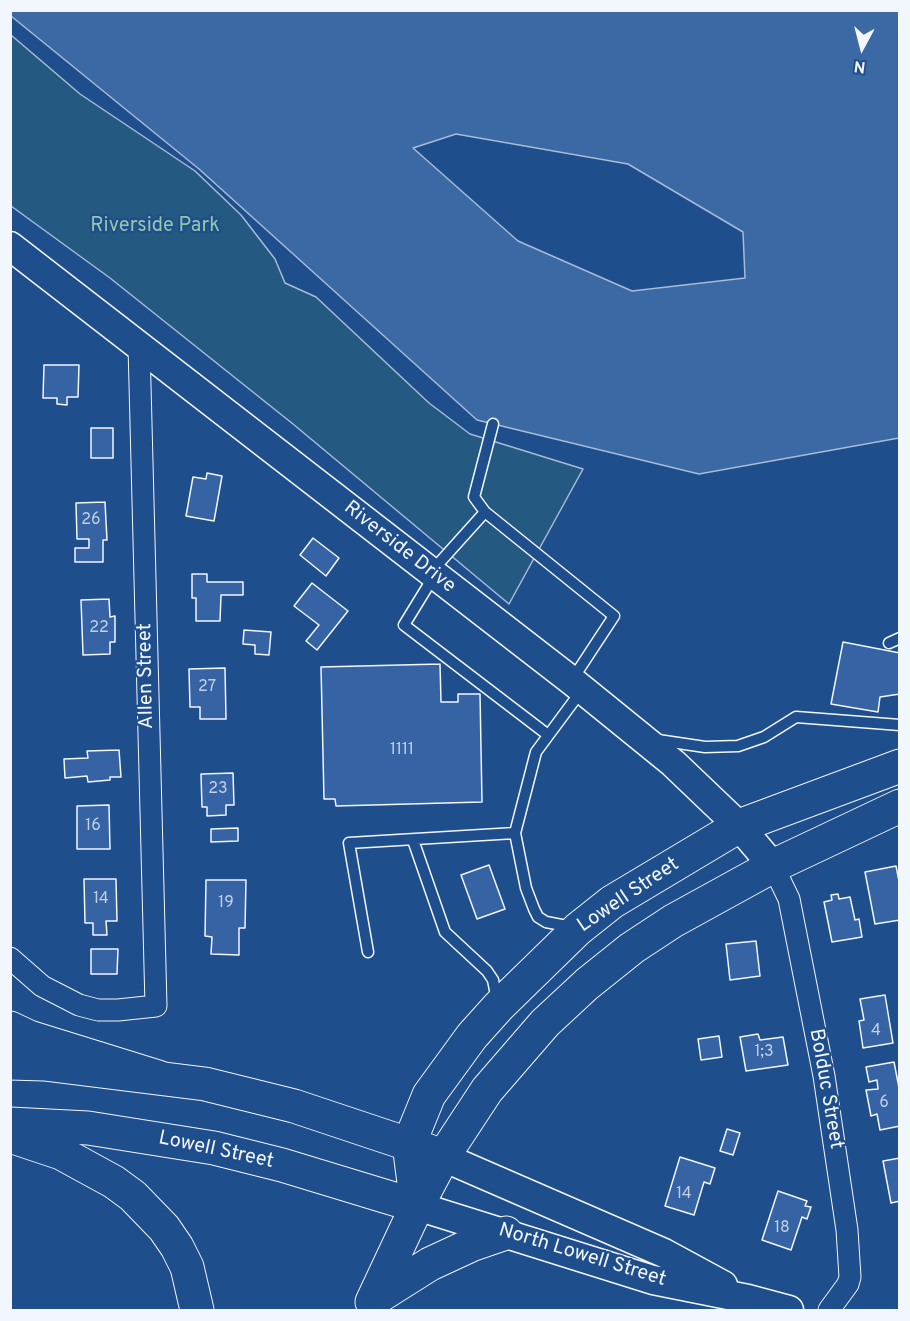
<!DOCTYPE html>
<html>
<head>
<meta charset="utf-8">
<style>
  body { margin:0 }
  #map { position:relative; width:910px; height:1321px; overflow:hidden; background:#1f4e8c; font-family:Overpass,sans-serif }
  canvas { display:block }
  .frame { position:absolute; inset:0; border:12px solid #f2f6ff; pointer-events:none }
  .north { position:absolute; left:832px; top:18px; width:60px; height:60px; -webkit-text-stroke:4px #1f4e8c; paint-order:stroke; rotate:187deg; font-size:16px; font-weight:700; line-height:24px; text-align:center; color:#f2f6ff }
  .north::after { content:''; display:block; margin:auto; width:21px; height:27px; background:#f2f6ff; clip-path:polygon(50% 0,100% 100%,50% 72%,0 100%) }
</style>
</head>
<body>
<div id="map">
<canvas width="910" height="1321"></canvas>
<div class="frame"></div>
<div class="north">N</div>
</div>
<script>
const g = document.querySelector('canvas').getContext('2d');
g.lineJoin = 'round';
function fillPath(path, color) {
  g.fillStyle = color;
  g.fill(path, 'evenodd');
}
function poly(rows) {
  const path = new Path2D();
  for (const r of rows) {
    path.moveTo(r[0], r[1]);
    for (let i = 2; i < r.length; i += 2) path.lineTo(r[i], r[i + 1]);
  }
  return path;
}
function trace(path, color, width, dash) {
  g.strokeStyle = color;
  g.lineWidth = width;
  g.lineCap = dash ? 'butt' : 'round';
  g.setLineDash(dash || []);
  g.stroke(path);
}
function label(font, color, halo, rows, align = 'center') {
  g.font = font + ' Overpass,sans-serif';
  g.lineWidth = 4.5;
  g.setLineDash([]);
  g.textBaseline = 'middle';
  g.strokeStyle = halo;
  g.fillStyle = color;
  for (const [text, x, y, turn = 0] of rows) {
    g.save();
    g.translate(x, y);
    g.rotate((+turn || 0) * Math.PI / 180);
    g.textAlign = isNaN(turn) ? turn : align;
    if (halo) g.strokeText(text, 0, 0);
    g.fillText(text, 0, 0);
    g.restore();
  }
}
const green = poly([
  [11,35,80,94,195,171,241,215,275,259,285,283,316,297,429,403,470,434,583,469,509,604,293,424,110,278,11,206,11,35]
]);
fillPath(green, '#245a82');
trace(green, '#a8bbd7', 1.5);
const water = poly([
  [10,11,899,11,899,438,699,474,477,420,199,169,11,16,10,11],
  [456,134,628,164,743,232,745,278,632,291,518,241,413,148,456,134]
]);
fillPath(water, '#3b69a3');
trace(water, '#a8bbd7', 1.5);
const building = poly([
  [44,365,79,365,78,397,67,397,67,405,57,404,57,398,43,398,44,365],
  [91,428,113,428,113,458,91,458,91,428],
  [207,473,222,476,214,521,186,516,193,477,206,479,207,473],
  [105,502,107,540,103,540,103,562,75,562,75,548,89,548,89,539,77,539,76,503,105,502],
  [313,538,339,558,326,576,300,555,313,538],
  [192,574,207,574,207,582,243,582,243,595,221,595,220,621,196,621,196,598,192,598,192,574],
  [312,583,348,611,317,650,306,641,319,625,294,606,312,583],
  [109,599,110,617,115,616,115,642,110,642,110,654,83,655,81,600,109,599],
  [244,630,271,632,269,655,255,654,255,645,243,644,244,630],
  [843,642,900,653,900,694,880,697,878,712,831,704,843,642],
  [440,664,441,702,458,702,458,694,480,694,482,802,336,806,335,799,324,799,321,667,440,664],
  [225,668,226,719,200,719,200,707,190,707,189,669,225,668],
  [119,750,121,777,110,777,110,780,88,782,87,776,65,778,64,759,88,758,87,751,119,750],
  [233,773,234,805,226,805,226,815,207,816,207,807,202,807,201,774,233,773],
  [109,805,110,849,77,849,77,806,109,805],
  [238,828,238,841,211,842,211,829,238,828],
  [489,865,505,909,477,919,461,875,489,865],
  [896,866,900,886,900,920,875,924,865,872,896,866],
  [84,879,116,879,117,921,106,921,107,935,93,935,93,923,85,923,84,879],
  [206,880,246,880,245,928,239,928,239,955,211,954,212,937,205,936,206,880],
  [838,894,839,899,850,897,855,920,859,919,862,937,832,942,824,902,832,900,831,895,838,894],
  [756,941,760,976,730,980,726,944,756,941],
  [91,949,118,949,117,974,91,974,91,949],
  [885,995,893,1043,863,1048,859,1021,864,1020,860,999,885,995],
  [758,1034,760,1040,783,1037,788,1065,746,1071,740,1037,758,1034],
  [719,1036,722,1057,701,1060,698,1039,719,1036],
  [894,1062,900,1093,900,1126,880,1130,877,1114,871,1116,866,1090,878,1089,877,1080,869,1082,866,1067,894,1062],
  [727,1129,740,1133,733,1155,720,1151,727,1129],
  [680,1157,715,1168,710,1184,704,1182,694,1215,665,1206,680,1157],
  [900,1158,900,1201,891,1203,883,1161,900,1158],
  [778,1191,807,1201,805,1206,811,1207,807,1219,802,1217,791,1250,762,1240,778,1191]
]);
fillPath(building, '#3563a3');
trace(building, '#f2f6ff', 1.5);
const service = poly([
  [493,424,474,497,485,512,614,616,572,680],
  [431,572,485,512],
  [434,576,404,625,548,735],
  [889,643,900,638],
  [658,740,705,747,738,746,764,737,796,717,900,725],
  [413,840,445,932,487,971,493,980,497,1000],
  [572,927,546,922,538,917,534,909,526,888,515,833,536,752,582,690],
  [368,952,349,843,515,833]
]);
const minor = poly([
  [773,866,789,899,824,1076,847,1230,850,1277,848,1284,829,1310],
  [10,958,42,986,79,1005,98,1010,118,1010,156,1006,139,346]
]);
const secondary = poly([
  [10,246,572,681,673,763,739,826,773,866],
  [443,1157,664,1253,723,1285],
  [417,1206,653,1280,748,1299,789,1310]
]);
const primary = poly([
  [10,1063,44,1064,205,1084,294,1106,429,1151],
  [10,1124,88,1128,214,1148,282,1165,417,1206],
  [417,1206,409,1144,429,1095,472,1036,499,1006,578,929,612,902,739,826,900,766],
  [417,1206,443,1157,487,1090,545,1023,587,984,632,948,673,921,773,866,900,806]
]);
const motorway = poly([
  [10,1028,29,1037,158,1077],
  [10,1136,61,1153,114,1182,133,1196,164,1228,177,1247,187,1267,197,1310],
  [373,1300,430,1264,471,1245,506,1233],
  [372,1302,417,1206]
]);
trace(service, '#f2f6ff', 13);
trace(minor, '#f2f6ff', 23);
trace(secondary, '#f2f6ff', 31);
trace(primary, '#f2f6ff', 35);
trace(motorway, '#f2f6ff', 35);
trace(service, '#1f4e8c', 10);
trace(minor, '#1f4e8c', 21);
trace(secondary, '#1f4e8c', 28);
trace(primary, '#1f4e8c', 33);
trace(motorway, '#1f4e8c', 33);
label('16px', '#c3d1e8', null, [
  ["26",91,521],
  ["22",99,629],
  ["27",207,688],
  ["1111",402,751],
  ["23",218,790],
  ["16",93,827],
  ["14",101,900],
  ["19",226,904],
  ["4",876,1032],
  ["1;3",764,1053],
  ["6",884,1104],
  ["14",684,1195],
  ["18",782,1229]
]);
label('20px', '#97c8a6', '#1f4e8c', [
  ["Riverside Park",155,227]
]);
label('20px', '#f2f6ff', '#1f4e8c', [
  ["Riverside Drive",399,548,38],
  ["Allen Street",147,676,-91],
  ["Lowell Street",629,896,-34],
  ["Bolduc Street",825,1089,80],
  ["Lowell Street",216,1151,12],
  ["North Lowell Street",582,1256,17]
]);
</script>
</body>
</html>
